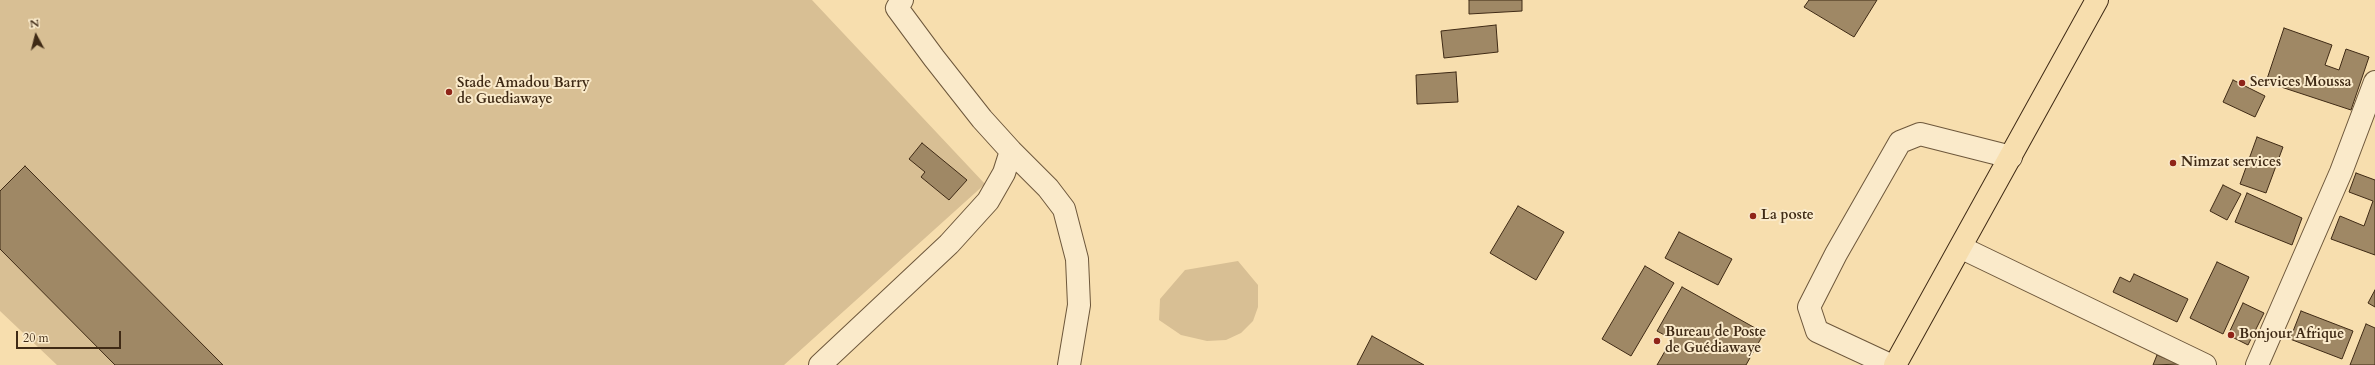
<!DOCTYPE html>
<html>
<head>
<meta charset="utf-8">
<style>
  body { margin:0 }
  #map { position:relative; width:2375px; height:365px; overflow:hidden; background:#f7deae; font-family:Cardo,serif }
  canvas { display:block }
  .north { position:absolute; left:16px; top:16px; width:40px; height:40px; -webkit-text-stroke:3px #faeaca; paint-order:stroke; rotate:353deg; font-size:11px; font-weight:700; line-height:16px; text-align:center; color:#3f2a15 }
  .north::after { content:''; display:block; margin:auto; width:14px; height:18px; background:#3f2a15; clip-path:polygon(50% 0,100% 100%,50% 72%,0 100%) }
  .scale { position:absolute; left:16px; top:331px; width:105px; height:18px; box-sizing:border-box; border:2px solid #3f2a15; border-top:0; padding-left:5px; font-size:12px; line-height:14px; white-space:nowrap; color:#3f2a15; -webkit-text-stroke:3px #faeaca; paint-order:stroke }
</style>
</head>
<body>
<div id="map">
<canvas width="2375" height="365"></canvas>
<div class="north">N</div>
<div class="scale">20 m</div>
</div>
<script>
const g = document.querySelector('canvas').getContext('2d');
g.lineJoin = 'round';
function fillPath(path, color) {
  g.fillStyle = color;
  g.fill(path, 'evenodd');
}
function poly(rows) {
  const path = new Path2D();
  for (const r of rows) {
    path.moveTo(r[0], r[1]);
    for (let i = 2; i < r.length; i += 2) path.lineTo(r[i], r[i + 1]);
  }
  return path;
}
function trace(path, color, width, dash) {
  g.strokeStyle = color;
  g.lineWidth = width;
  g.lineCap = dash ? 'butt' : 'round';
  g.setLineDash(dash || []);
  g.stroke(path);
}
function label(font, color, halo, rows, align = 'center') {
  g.font = font + ' Cardo,serif';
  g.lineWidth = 4;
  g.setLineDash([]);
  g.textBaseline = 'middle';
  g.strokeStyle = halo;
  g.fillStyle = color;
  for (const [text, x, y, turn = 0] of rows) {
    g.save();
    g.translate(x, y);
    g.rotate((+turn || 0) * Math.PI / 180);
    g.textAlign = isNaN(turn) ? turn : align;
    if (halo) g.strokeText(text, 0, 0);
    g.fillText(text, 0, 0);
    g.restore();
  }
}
fillPath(poly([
  [0,0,812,0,985,184,784,365,57,365,0,311],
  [1238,261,1258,285,1258,307,1253,321,1241,333,1226,340,1207,341,1181,335,1159,320,1160,299,1185,270]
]), '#d8bf94');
const building = poly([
  [1469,0,1522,0,1522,11,1469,14,1469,0],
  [1809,0,1877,0,1854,37,1804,7,1809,0],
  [1496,25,1498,52,1444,58,1441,31,1496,25],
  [2284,28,2332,45,2325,65,2339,70,2346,49,2369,57,2351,110,2266,82,2284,28],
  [1456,72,1458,102,1417,104,1416,75,1456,72],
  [2233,80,2265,96,2255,117,2223,102,2233,80],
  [2257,137,2283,147,2266,193,2240,184,2257,137],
  [922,143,967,180,949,200,921,177,925,172,909,159,922,143],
  [25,166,223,365,115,365,0,249,0,191,25,166],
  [2356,173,2375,180,2375,255,2331,239,2340,216,2364,226,2373,201,2349,192,2356,173],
  [2223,185,2241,194,2227,220,2210,211,2223,185],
  [2247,193,2302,218,2292,245,2235,222,2247,193],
  [1518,206,1564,232,1536,280,1490,253,1518,206],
  [1679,232,1732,259,1718,285,1665,258,1679,232],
  [2217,262,2249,277,2223,334,2190,318,2217,262],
  [1645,266,1674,283,1631,356,1602,339,1645,266],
  [2134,274,2188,299,2177,322,2113,292,2120,277,2130,282,2134,274],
  [1682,287,1764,333,1746,365,1657,365,1672,339,1657,331,1682,287],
  [2375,290,2375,307,2368,303,2375,290],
  [2243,303,2264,313,2248,345,2228,335,2243,303],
  [2301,311,2353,331,2342,359,2290,339,2301,311],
  [2366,324,2375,328,2375,365,2350,365,2366,324],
  [1372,336,1424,365,1357,365,1372,336],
  [2157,355,2180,364,2153,365,2157,355]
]);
fillPath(building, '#9f8865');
trace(building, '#3f2a15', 1);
const minor = poly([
  [902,0,897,8,934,58,982,119,1011,151,1048,188,1064,209,1077,259,1079,305,1069,365],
  [1962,248,2205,365],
  [820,365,949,244,988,201,1004,173,1011,151],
  [1890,365,1817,331,1809,307,1836,254,1900,142,1920,134,2011,157],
  [2257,365,2341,172,2375,82]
]);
const major = poly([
  [1895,365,2097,0]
]);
trace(minor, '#6d573b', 24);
trace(major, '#3f2a15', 24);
trace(minor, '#faeaca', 22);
trace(major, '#f7deae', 22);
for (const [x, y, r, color] of [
  [2242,83,4,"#8f2418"],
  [449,92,4,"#8f2418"],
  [2173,163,4,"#8f2418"],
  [1753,216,4,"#8f2418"],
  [2231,335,4,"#8f2418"],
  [1657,341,4,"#8f2418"]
]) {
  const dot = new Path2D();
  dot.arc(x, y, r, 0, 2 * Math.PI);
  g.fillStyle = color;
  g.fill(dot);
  trace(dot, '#faeaca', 1.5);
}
label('bold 14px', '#3f2a15', '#faeaca', [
  ["Services Moussa",2250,83],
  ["Stade Amadou Barry",457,84],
  ["de Guediawaye",457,100],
  ["Nimzat services",2181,163],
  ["La poste",1761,216],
  ["Bureau de Poste",1665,333],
  ["de Guédiawaye",1665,349],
  ["Bonjour Afrique",2239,335]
], 'left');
</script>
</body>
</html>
